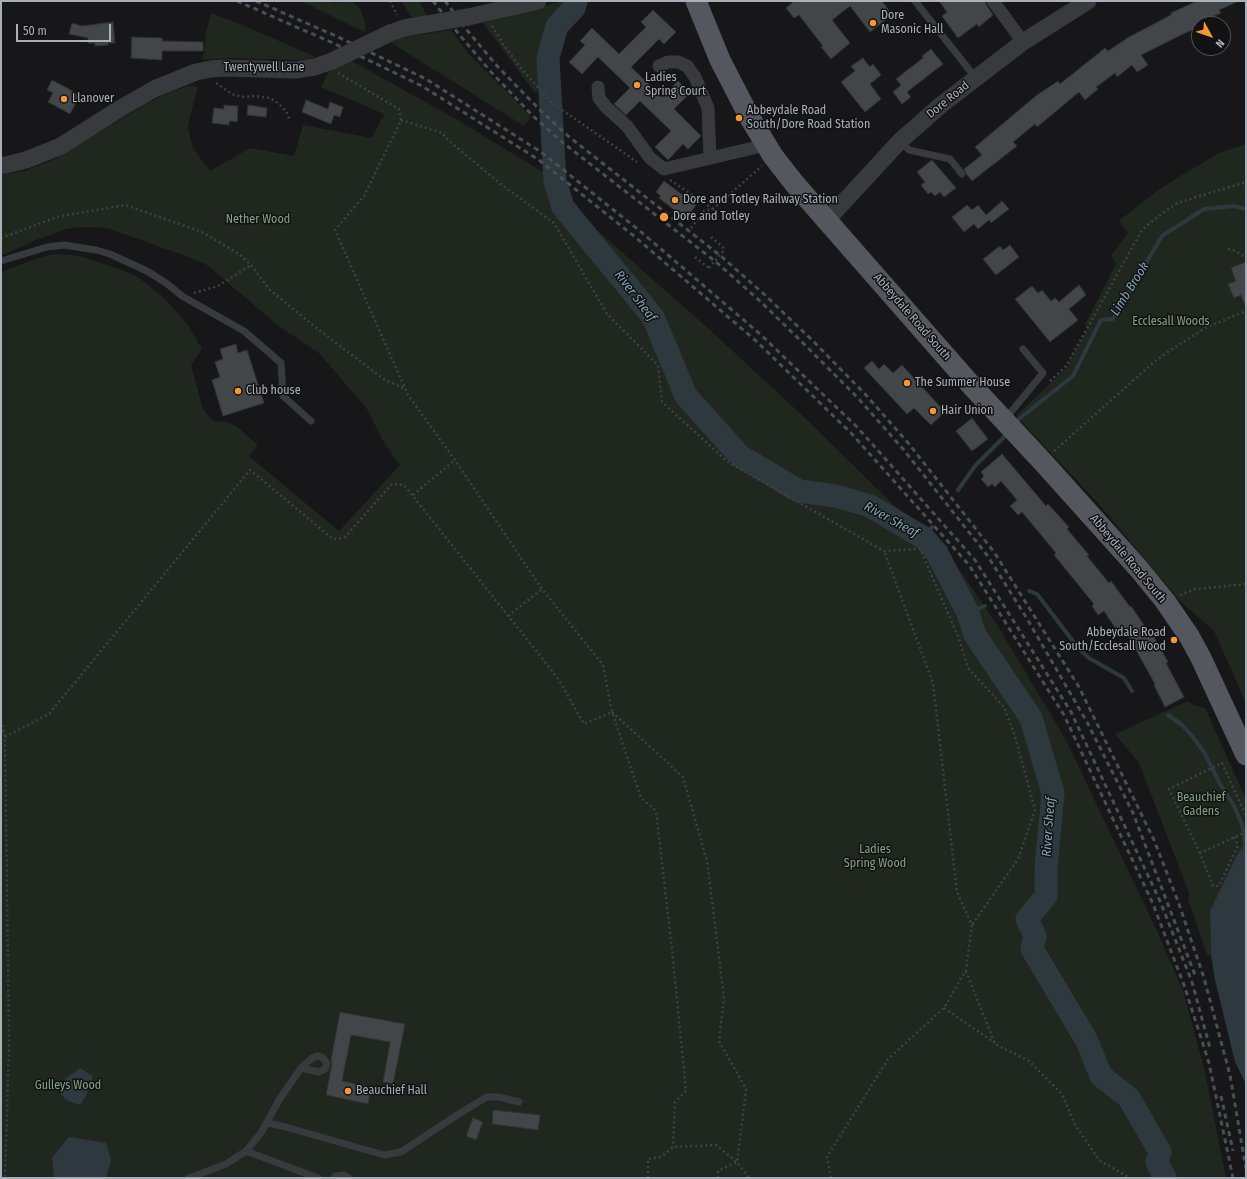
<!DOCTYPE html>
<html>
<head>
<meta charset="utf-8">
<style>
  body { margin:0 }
  #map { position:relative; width:1247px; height:1179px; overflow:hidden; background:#171719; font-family:"Fira Sans Condensed",sans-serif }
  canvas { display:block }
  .frame { position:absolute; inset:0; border:2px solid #a9b0b9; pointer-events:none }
  .north { position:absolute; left:1191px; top:16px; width:40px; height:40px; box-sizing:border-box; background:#121214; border:1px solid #4e5156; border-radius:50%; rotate:130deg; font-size:11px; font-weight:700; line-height:16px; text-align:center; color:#a9b0b9 }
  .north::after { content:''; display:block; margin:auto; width:14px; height:18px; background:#f49734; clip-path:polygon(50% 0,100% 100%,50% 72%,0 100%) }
  .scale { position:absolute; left:16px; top:24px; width:95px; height:18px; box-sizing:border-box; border:2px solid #a9b0b9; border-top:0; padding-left:5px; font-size:12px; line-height:14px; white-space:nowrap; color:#a9b0b9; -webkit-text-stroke:3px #121214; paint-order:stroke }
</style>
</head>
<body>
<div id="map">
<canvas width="1247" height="1179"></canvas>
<div class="frame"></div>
<div class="north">N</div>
<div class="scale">50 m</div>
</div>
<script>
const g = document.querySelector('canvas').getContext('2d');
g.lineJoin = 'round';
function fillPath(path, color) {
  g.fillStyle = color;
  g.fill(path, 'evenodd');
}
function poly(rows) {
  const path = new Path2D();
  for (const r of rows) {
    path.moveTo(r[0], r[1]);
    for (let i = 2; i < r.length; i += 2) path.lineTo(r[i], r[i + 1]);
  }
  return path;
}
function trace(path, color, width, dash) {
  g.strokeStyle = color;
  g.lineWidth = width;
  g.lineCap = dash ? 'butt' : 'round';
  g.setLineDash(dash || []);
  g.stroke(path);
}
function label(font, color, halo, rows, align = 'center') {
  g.font = font + ' "Fira Sans Condensed",sans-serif';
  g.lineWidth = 3;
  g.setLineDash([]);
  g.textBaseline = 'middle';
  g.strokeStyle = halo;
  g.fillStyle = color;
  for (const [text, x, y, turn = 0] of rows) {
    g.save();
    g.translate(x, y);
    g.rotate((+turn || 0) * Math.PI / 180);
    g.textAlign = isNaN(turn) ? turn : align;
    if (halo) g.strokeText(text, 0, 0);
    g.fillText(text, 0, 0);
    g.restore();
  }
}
fillPath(poly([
  [301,1,327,1,335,3,350,1,356,5,361,10,366,25,364,32],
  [401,1,419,1,427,16,413,19],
  [564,1,571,1,574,8,557,26,548,58,549,78,535,93,483,23,509,14],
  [211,13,240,24,316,57,299,60,230,58,203,60,206,33],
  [451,30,468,53,531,117,524,126,390,42,405,37],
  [350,60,456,119,546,174,580,215,710,330,804,417,906,517,928,532,959,569,996,623,1066,740,1158,933,1183,991,1205,1072,1226,1178,1,1178,1,272,35,259,54,254,71,255,83,257,122,270,136,276,152,288,169,303,188,325,202,349,191,365,203,409,214,422,222,421,228,422,236,426,258,445,249,456,339,531,400,465,383,441,367,409,319,353,280,327,207,265,191,258,110,229,95,227,81,227,67,229,36,240,1,256,1,175,24,171,55,159,149,102,168,93,188,86,198,87,190,117,188,128,193,148,210,171,250,148,294,156,303,125,372,138,384,114,321,87,329,71],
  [1246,144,1246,703,1214,631,1180,601,1098,503,1016,416,1067,367,1087,329,1085,324,1116,264,1111,255,1128,233,1119,221,1154,193,1177,178,1219,153],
  [1188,701,1193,705,1205,708,1246,799,1246,842,1210,911,1211,955,1207,955,1188,899,1189,893,1139,763,1115,734]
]), '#1f271f');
fillPath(poly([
  [1245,843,1246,844,1246,1084,1235,1062,1215,980,1211,955,1210,911,1236,857],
  [80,1068,93,1076,86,1096,80,1105,66,1100,60,1093,65,1079],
  [69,1137,106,1143,111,1160,106,1178,54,1178,52,1158]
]), '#2d393e');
trace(poly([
  [1019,419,1073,376,1101,320,1113,319,1162,236,1204,209,1234,206,1246,209],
  [958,490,975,466,1004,437],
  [924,538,932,527],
  [1029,591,1037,594,1079,649,1089,658,1124,678,1132,691],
  [968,613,985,606],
  [1168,715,1182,725,1193,737,1204,752,1220,784,1233,804,1242,824,1245,843]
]), '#2d393e', 4);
trace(poly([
  [576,1,574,8,557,26,548,58,555,181,563,207,653,317,686,396,740,456,799,491,836,496,870,506,924,538,937,553,968,613,975,635,1031,718,1053,793,1046,868,1046,896,1027,919,1035,936,1032,949,1087,1041,1101,1076,1129,1098,1160,1152,1157,1162,1165,1178]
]), '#2d393e', 23);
const building = poly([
  [794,1,882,1,892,15,870,32,850,6,832,20,850,43,831,59,821,47,823,46,799,15,794,18,786,8,794,1],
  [939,1,985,1,987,6,993,15,979,27,977,24,958,38,942,16,947,12,939,1],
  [1197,1,1239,1,1219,10,1221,13,1200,22,1201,24,1199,24,1199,27,1181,35,1141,55,1148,65,1137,72,1132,65,1117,77,1115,73,1096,87,1098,89,1085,100,1079,92,1037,127,1035,124,1013,142,1017,146,972,181,967,175,964,169,982,155,975,147,1037,95,1058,81,1060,84,1105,48,1108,51,1129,37,1171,15,1171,13,1197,1],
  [653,10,676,32,664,44,659,39,631,67,662,97,678,81,690,93,674,109,701,136,688,149,683,144,668,160,655,147,671,131,640,101,626,115,614,104,630,88,598,57,582,74,569,62,585,45,580,41,592,28,619,54,646,27,641,22,653,10],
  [113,22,115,43,108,43,108,45,95,46,95,43,88,43,88,38,69,34,72,23,82,26,113,22],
  [132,37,162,38,162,41,203,42,203,51,162,51,162,60,131,58,132,37],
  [931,49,943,64,907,92,911,97,902,104,893,92,901,85,896,79,923,58,922,56,931,49],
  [863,58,870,67,873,64,881,75,870,84,881,99,865,112,841,82,855,71,851,66,863,58],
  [52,80,80,95,70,114,48,102,53,93,47,90,52,80],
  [306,100,328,109,330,102,343,107,340,117,334,115,331,124,302,112,306,100],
  [224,105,238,106,237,122,229,121,229,125,212,123,214,108,224,109,224,105],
  [248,105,267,108,266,117,247,115,248,105],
  [932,160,956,188,944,197,940,192,935,196,931,192,928,194,921,185,925,182,917,172,932,160],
  [664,181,696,205,686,219,659,198,661,196,656,192,664,181],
  [1002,201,1009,209,991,223,989,220,978,229,974,224,964,232,952,217,967,205,972,210,978,205,986,215,1002,201],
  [1010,245,1019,257,996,275,983,259,1000,246,1003,250,1010,245],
  [1246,262,1246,305,1245,305,1241,295,1234,298,1228,284,1236,281,1231,268,1246,262],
  [1079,285,1086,295,1069,309,1078,320,1050,342,1015,299,1032,286,1038,293,1042,290,1051,301,1055,298,1059,302,1079,285],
  [236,344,238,353,247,350,264,403,223,416,212,380,220,377,215,362,223,359,220,349,236,344],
  [872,361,879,369,884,364,893,373,902,365,945,412,931,425,914,408,907,414,864,368,872,361],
  [972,418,988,439,972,451,956,431,972,418],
  [1002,454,1046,506,1048,504,1069,527,1067,529,1089,555,1087,556,1109,583,1111,581,1130,607,1131,606,1152,637,1154,637,1168,662,1166,663,1184,697,1165,707,1154,685,1155,684,1126,632,1120,635,1104,611,1098,615,1092,606,1094,604,1054,555,1056,553,1022,512,1018,515,1010,506,1017,500,1001,481,995,487,992,484,988,487,981,479,984,476,981,472,1002,454],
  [340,1012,405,1024,393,1084,383,1082,390,1042,351,1035,342,1081,371,1087,368,1104,326,1095,332,1064,331,1060,340,1012],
  [493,1110,540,1115,538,1130,492,1124,493,1110],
  [473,1118,483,1122,476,1140,466,1136,473,1118]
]);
fillPath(building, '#434649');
trace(building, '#313235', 1);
trace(poly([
  [390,1,397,15],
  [492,26,503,44,520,67,552,103,637,162],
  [338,73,399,109,401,120,364,196,335,230,408,395,455,460,542,589,603,665,612,712,641,798,656,811,672,949,686,1091,675,1102,673,1147],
  [216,83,232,94,242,97,255,96,270,98,278,103,286,111,290,121],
  [401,120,442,133,449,141,502,185,554,223,607,314,658,365,662,402,728,462,884,551,920,549,958,636,968,668,1004,707,1015,736,1035,810,1018,859,972,925],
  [670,180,713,209],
  [691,228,704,211,713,209,762,166],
  [711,237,725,249],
  [1,238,57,217,125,205,202,232,239,254,251,265,270,290,319,330,385,380,403,388],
  [1228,249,1236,251,1246,258],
  [695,257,709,268],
  [194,293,218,286,251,265],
  [1050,381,1066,366,1142,230,1155,219,1177,203,1246,182],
  [1054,451,1154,362,1172,349,1207,327,1246,311],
  [413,495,455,460],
  [1180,595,1195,589,1246,584],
  [508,616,542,589],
  [612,712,683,777,707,861,724,998,719,1041,746,1089,737,1162],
  [1,720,5,737,9,1043,5,1178],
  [5,737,49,714,250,470,333,539,344,538,392,484,404,485,557,677,584,724,612,712],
  [1234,837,1238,845,1219,886,1213,886,1200,853,1246,832],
  [1200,853,1169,789,1222,763,1246,816],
  [966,971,995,1044,1029,1061,1062,1094,1075,1125,1099,1160,1130,1178],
  [944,1008,995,1043],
  [648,1178,648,1159,661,1157,673,1147,716,1145,737,1162,749,1178],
  [718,1178,718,1171,737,1162],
  [831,1178,827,1157,888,1059,944,1008,966,970,972,925,957,892,933,683,884,551]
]), '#3e4145', 2.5, [2, 3]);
trace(poly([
  [915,1,975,77],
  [900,141,909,150,950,159,962,174],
  [1,261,47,247,64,245,96,250,110,254,147,271,166,283,182,296,244,331,281,363,283,396,311,421],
  [1006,418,1043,373,1023,349],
  [267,1123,282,1126,384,1155,401,1152,457,1115,487,1097,499,1097,519,1102],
  [246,1151,318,1178],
  [189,1178,226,1164,246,1151,261,1133,279,1100,301,1068,311,1059,317,1056,322,1057,327,1063,325,1069,319,1072,301,1068],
  [334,1178,335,1176,344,1175,349,1178]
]), '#383a3e', 7);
trace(poly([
  [993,1,1023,42],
  [659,66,668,62,678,62,687,66,695,77,708,108,710,158],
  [598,87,599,98,606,107,627,126,650,158,664,169,766,145]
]), '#383a3e', 13);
trace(poly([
  [468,17,538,1],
  [390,33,404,28,439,22],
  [1,166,26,160,61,146,121,108,154,89,196,72,211,69,225,68,295,70,315,67,332,61],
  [827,220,900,141,941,105,1023,42,1088,1]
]), '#383a3e', 17);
trace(poly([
  [696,1,720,60,750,118,773,156,794,183,971,385,1042,461,1139,569,1165,601,1189,636,1201,658,1246,755]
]), '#54575d', 21);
trace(poly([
  [237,1,333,43,422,86,539,160,635,237,755,340,851,433,969,565,1064,715,1153,904,1184,985,1209,1063,1233,1178],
  [256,1,336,36,426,79,541,152,640,231,760,334,857,427,975,560,1071,712,1160,901,1192,982,1210,1048],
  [433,1,458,33,491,72,533,116,562,142,716,262,760,301,805,345,858,398,903,449,987,555,1026,617,1087,722,1133,813,1195,975],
  [445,1,466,29,498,67,539,109,568,136,722,257,765,295,813,341,865,394,909,444,994,552,1079,687,1154,840,1179,904,1204,978,1230,1075,1246,1169],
  [1221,1096,1233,1151]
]), '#4b4e53', 3, [5, 4]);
trace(poly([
  [709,268,725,249]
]), '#3e4145', 2.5, [2, 3]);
trace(poly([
  [439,22,468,17],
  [332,61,390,33]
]), '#383a3e', 17);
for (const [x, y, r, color] of [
  [873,23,4,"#f49734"],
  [637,85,4,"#f49734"],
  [64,99,4,"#f49734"],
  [739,118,4,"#f49734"],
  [675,200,4,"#f49734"],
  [664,217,5,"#f49734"],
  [907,383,4,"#f49734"],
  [238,391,4,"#f49734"],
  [933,411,4,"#f49734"],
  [1174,640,4,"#f49734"],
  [348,1091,4,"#f49734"]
]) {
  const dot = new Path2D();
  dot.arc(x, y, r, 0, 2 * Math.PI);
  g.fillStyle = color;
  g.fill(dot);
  trace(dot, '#121214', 1.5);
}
label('12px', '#a9b0b9', '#121214', [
  ["Dore",881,16],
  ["Masonic Hall",881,30],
  ["Ladies",645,78],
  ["Spring Court",645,92],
  ["Llanover",72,99],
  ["Abbeydale Road",747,111],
  ["South/Dore Road Station",747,125],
  ["Dore and Totley Railway Station",683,200],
  ["Dore and Totley",673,217],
  ["The Summer House",915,383],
  ["Club house",246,391],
  ["Hair Union",941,411],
  ["Abbeydale Road",1166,633,"right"],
  ["South/Ecclesall Wood",1166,647,"right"],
  ["Beauchief Hall",356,1091]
], 'left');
label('12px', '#a9b0b9', '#121214', [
  ["Twentywell Lane",264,68],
  ["Dore Road",948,100,-39],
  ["Abbeydale Road South",912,317,49],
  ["Abbeydale Road South",1128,559,50]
]);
label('12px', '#83a480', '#121214', [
  ["Nether Wood",258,220],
  ["Ecclesall Woods",1171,322],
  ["Beauchief",1201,798],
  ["Gadens",1201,812],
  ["Ladies",875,850],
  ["Spring Wood",875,864],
  ["Gulleys Wood",68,1086]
]);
label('italic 13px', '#80a4b5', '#121214', [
  ["Limb Brook",1130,289,-58],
  ["River Sheaf",635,296,53],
  ["River Sheaf",891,520,29],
  ["River Sheaf",1049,827,-86]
]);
</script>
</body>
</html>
